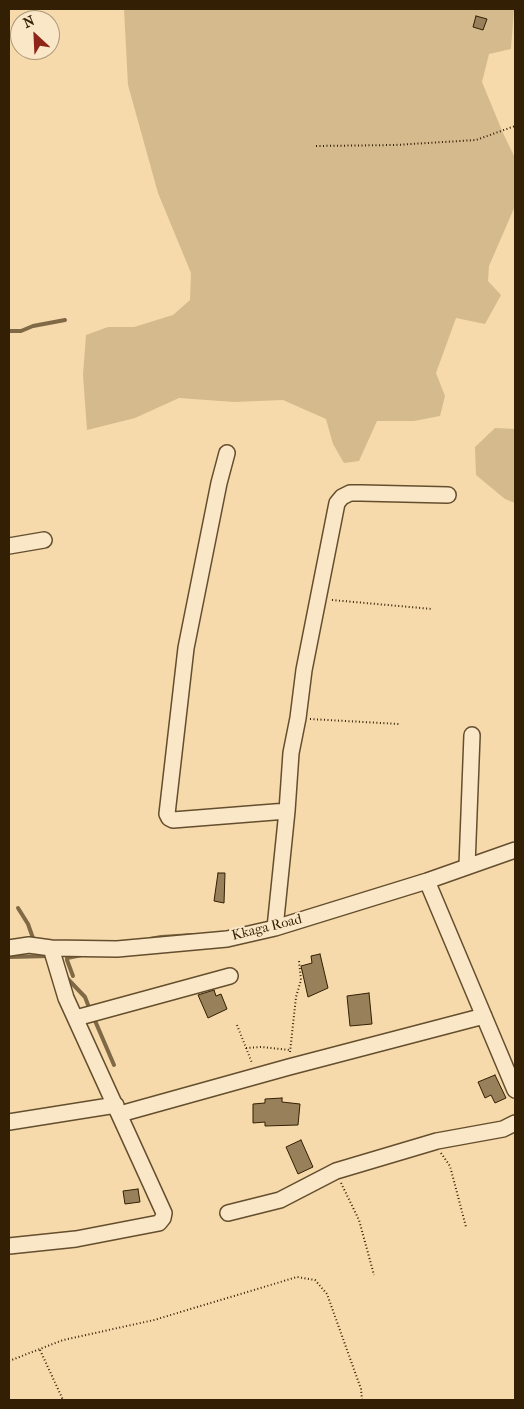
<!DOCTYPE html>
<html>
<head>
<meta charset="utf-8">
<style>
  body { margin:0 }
  #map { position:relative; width:524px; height:1409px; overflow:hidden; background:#f6daab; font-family:"IM FELL French Canon",serif }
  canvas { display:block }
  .frame { position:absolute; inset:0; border:10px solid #331f03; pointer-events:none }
  .north { position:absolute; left:10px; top:10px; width:50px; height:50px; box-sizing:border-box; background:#f9e7c8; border:1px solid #aa9779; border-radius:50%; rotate:335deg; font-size:14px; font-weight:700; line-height:20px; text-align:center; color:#331f03 }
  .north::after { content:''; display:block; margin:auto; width:18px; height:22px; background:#8f2418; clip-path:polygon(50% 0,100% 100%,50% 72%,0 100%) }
</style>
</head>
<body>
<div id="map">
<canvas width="524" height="1409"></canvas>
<div class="frame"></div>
<div class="north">N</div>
</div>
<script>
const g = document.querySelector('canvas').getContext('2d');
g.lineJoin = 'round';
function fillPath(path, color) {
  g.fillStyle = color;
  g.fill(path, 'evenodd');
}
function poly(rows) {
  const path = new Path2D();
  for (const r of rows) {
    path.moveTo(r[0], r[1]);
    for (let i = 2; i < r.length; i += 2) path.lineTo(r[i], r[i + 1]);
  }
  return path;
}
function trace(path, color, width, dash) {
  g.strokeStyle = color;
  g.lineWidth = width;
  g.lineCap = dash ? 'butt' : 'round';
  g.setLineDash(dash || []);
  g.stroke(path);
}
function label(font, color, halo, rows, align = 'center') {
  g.font = font + ' "IM FELL French Canon",serif';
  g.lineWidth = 4;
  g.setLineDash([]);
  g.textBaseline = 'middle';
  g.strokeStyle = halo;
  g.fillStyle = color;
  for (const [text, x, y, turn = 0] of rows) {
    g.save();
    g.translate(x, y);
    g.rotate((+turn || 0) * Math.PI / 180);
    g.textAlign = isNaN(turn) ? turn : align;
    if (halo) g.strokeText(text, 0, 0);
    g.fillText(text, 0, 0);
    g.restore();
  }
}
fillPath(poly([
  [124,9,514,9,511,49,489,54,482,82,503,133,515,158,515,206,489,266,488,281,501,295,485,324,456,318,436,373,445,396,440,416,414,421,377,421,359,461,344,463,333,444,326,419,283,400,234,402,179,398,135,418,87,430,83,375,86,335,108,327,134,327,173,315,190,300,191,273,158,193,128,85],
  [495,428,515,429,515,503,505,499,476,475,475,447]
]), '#d5ba8e');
trace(poly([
  [9,331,21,331,33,326,65,320],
  [18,908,28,924,34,941],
  [150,939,161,937,193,935],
  [9,957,50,956],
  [65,976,85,997,90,1010],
  [73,976,67,960,67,958,82,955],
  [93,1016,114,1065]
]), '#806946', 4);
const building = poly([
  [476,16,487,19,483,30,473,27,476,16],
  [218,873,225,873,224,903,214,901,218,873],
  [320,954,328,988,308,997,301,966,312,963,311,956,320,954],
  [214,990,216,996,221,994,227,1009,208,1018,198,995,214,990],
  [369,993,372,1024,350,1026,347,996,369,993],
  [495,1075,506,1098,495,1103,491,1095,485,1098,478,1082,495,1075],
  [282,1098,282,1102,300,1104,298,1125,265,1126,265,1122,253,1123,253,1104,265,1103,265,1099,282,1098],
  [301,1140,313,1167,298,1174,286,1147,301,1140],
  [138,1189,140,1202,125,1204,123,1191,138,1189]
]);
fillPath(building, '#98805a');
trace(building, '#331f03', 1);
const minor = poly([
  [227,453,219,483,186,648,167,814,169,818,173,820,287,811],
  [9,546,44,540],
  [467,866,472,735],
  [427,881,515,1090],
  [275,928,287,811,291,753,298,718,304,670,337,503,342,497,350,493,361,493,448,495],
  [9,948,29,945,51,948,117,949,227,939,275,928,427,881,515,850],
  [76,1018,230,976],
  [120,1114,289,1067,484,1016],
  [9,1122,116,1105],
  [228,1213,280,1200,336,1171,437,1141,503,1129,515,1123],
  [9,1246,76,1239,159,1223,163,1218,164,1213,66,998,51,948]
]);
trace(minor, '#644e2d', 18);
trace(poly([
  [316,146,395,145,476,140,515,126],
  [332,600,432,609],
  [310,719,399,724],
  [237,1025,252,1063],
  [246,1048,261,1047,290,1050],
  [290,1052,296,997,301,980,299,961],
  [441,1153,450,1166,466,1227],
  [341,1183,359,1220,374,1275],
  [40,1350,63,1400],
  [9,1361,63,1340,154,1320,297,1277,315,1280,327,1294,361,1389,362,1400]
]), '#331f03', 2, [1, 2.5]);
trace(minor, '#f9e7c8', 15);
label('14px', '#331f03', '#f9e7c8', [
  ["Kkaga Road",267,928,-14]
]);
</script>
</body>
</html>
